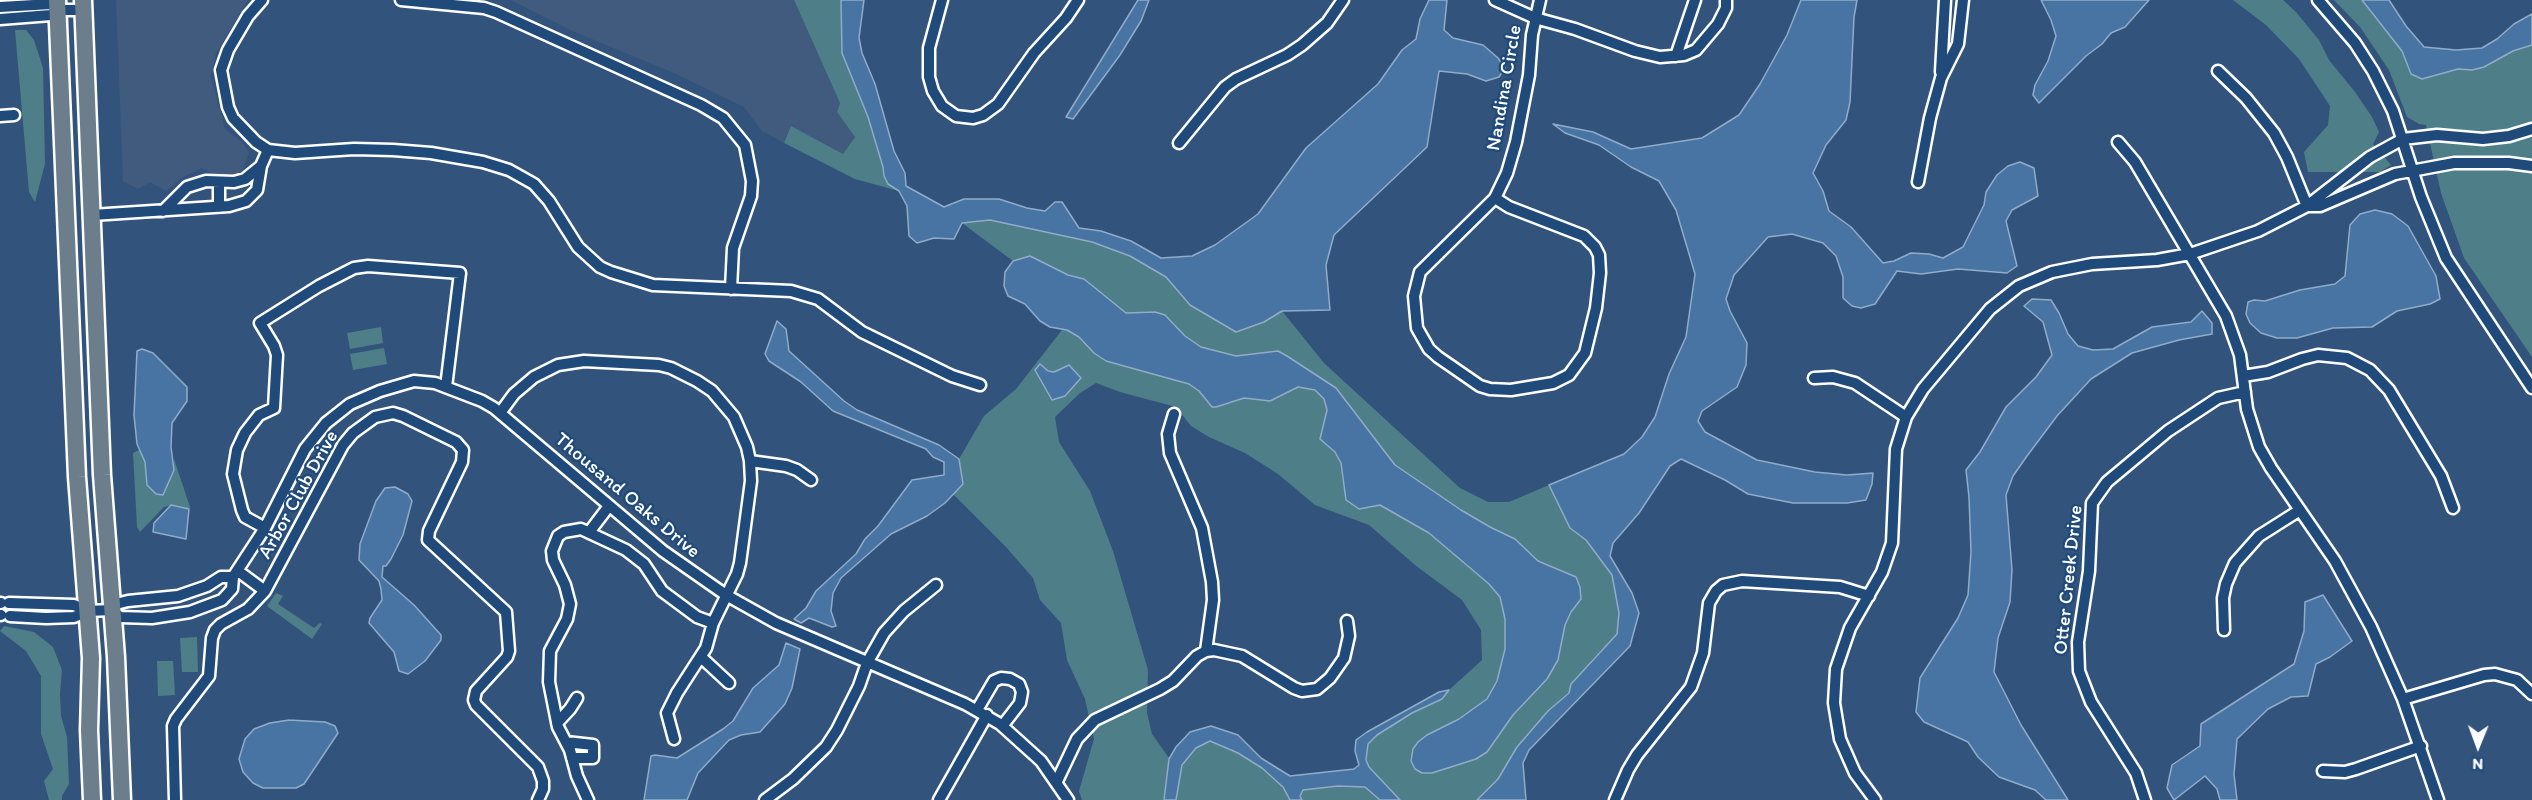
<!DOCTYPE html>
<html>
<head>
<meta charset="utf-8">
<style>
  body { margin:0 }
  #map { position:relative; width:2532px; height:800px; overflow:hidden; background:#32547c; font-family:Itim,sans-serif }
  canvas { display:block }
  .north { position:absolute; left:2448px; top:716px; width:60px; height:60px; -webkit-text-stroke:4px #1f4a7a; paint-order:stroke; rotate:181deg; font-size:16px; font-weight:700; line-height:24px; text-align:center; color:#fff }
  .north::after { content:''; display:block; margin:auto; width:21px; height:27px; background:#fff; clip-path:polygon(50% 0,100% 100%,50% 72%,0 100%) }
</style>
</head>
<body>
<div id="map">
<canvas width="2532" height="800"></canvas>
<div class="north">N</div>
</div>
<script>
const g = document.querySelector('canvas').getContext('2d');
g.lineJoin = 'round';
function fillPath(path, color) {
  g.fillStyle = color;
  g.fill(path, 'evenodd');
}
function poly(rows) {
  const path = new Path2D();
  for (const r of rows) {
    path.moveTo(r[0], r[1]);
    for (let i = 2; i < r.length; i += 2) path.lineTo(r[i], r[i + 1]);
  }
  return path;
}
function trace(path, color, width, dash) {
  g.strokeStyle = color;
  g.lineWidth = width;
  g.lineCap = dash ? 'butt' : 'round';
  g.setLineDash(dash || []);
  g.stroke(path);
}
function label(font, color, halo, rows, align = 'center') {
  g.font = font + ' Itim,sans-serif';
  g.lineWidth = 4.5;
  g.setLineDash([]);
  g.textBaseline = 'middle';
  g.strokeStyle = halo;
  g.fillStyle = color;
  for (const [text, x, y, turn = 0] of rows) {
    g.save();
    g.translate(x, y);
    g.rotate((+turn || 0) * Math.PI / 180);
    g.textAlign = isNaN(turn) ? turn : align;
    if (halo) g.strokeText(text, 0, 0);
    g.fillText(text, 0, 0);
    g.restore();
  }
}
fillPath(poly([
  [116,0,248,0,216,53,211,77,225,129,243,143,249,152,242,172,234,176,220,177,202,168,183,177,166,191,150,182,138,189,123,181],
  [511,0,794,0,840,103,837,112,855,137,843,154,791,126,784,143,762,131,744,107,674,73,570,30]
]), '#405b7d');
fillPath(poly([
  [794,0,841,0,842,53,868,117,883,167,884,176,888,184,899,191,855,179,784,143,791,126,843,154,855,137,837,112,840,103],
  [2233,0,2283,0,2296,12,2319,40,2329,60,2355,92,2372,117,2379,132,2373,144,2391,165,2380,172,2308,172,2304,152,2328,125,2330,106,2299,59,2266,25],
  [2334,0,2362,0,2402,51,2411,74,2422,79,2458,69,2472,70,2484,67,2513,51,2532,45,2532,357,2464,258,2441,193,2426,125,2419,124,2407,117,2389,70,2360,27],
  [15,30,26,30,34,40,43,68,45,164,35,202,29,192],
  [990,220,1092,242,1130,256,1166,277,1190,305,1236,332,1264,322,1282,311,1324,363,1460,488,1488,502,1509,502,1549,485,1570,528,1586,540,1612,575,1619,614,1617,634,1592,660,1569,692,1548,711,1517,747,1498,779,1477,800,1082,800,1079,791,1094,739,1085,699,1067,660,1061,623,1040,600,1033,578,1006,547,953,494,963,484,959,459,984,416,1016,389,1062,330,1049,327,1040,321,1025,304,1008,296,1004,286,1005,272,1013,261,962,223],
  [1096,383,1120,392,1176,407,1191,426,1209,437,1245,453,1278,474,1315,505,1369,525,1415,565,1462,600,1481,630,1482,660,1449,690,1439,692,1367,732,1356,740,1355,751,1359,765,1354,769,1290,776,1261,758,1238,735,1211,726,1190,732,1169,758,1152,734,1147,713,1148,670,1113,551,1090,491,1059,442,1055,417,1080,393],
  [381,327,383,343,350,349,347,333],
  [384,348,387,364,353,370,350,354],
  [139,450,145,462,147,485,174,470,174,459,190,507,189,509,171,505,164,507,140,532,137,527,133,453],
  [276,593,283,596,278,604,314,628,320,623,322,624,312,639,267,606],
  [4,626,34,632,53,647,62,670,60,694,61,716,67,737,69,784,62,796,62,800,49,800,44,781,53,769,41,734,41,676,26,651,0,631],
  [197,637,198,672,182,672,180,638],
  [157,661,173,661,175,695,158,696]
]), '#4e7e88');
const water = poly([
  [841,0,864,0,859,38,862,53,875,84,894,151,905,173,906,186,944,207,964,199,999,199,1027,208,1045,211,1055,202,1062,202,1079,228,1101,231,1131,241,1161,258,1192,256,1215,245,1258,214,1306,148,1378,84,1402,50,1416,39,1420,19,1429,0,1447,0,1444,30,1453,38,1483,45,1498,58,1505,68,1499,77,1486,81,1467,74,1439,71,1427,147,1334,235,1326,265,1330,310,1282,311,1264,322,1236,332,1190,305,1166,277,1130,256,1092,242,990,220,962,223,954,239,934,238,917,243,909,236,907,206,899,191,888,184,884,176,883,167,868,117,842,53,841,0],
  [1138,0,1149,0,1141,21,1120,55,1073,119,1066,117,1138,0],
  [1801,0,1857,0,1854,17,1850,102,1846,120,1826,145,1813,173,1823,191,1829,211,1851,227,1883,263,1894,261,1911,253,1929,254,1943,258,1963,247,1984,205,1986,192,1997,175,2008,166,2020,162,2034,168,2038,196,2012,210,2006,221,2017,266,2007,273,1958,269,1921,274,1897,271,1875,304,1861,308,1852,306,1843,298,1843,277,1836,256,1823,243,1792,234,1768,237,1734,275,1726,299,1730,311,1747,343,1746,365,1737,387,1702,411,1698,421,1705,432,1757,460,1815,472,1847,475,1873,473,1872,484,1866,500,1847,503,1793,503,1748,494,1725,480,1681,459,1670,466,1639,513,1613,543,1610,556,1632,593,1639,613,1630,646,1529,750,1523,763,1526,800,1477,800,1498,779,1517,747,1548,711,1569,693,1571,684,1617,634,1619,613,1612,575,1586,540,1570,528,1549,485,1624,454,1642,437,1655,417,1669,374,1686,337,1695,274,1676,210,1659,181,1631,167,1599,145,1565,133,1553,124,1593,132,1631,149,1702,138,1739,115,1760,84,1787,35,1801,0],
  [2041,0,2149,0,2125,27,2111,33,2102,44,2086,56,2039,103,2033,95,2035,85,2048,61,2056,36,2051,20,2041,0],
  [2362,0,2389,0,2406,26,2424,47,2456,50,2482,48,2497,39,2514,24,2532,14,2532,45,2513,51,2484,67,2472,70,2458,69,2422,79,2411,74,2402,51,2362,0],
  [2375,210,2392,214,2408,226,2436,276,2440,299,2430,304,2397,311,2372,327,2333,328,2297,338,2277,338,2261,333,2250,323,2246,314,2248,302,2254,300,2265,301,2300,290,2335,284,2345,276,2350,225,2360,214,2375,210],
  [1030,256,1068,275,1084,279,1126,313,1155,312,1165,315,1185,336,1201,347,1236,356,1278,351,1287,356,1336,388,1395,465,1461,510,1490,527,1515,539,1538,561,1576,577,1580,587,1581,599,1571,612,1565,625,1558,660,1547,679,1513,715,1487,752,1476,759,1432,773,1422,773,1415,769,1411,761,1413,749,1418,742,1427,735,1459,719,1487,699,1497,681,1505,649,1505,619,1500,597,1489,584,1429,533,1380,505,1359,509,1346,500,1341,463,1335,452,1320,439,1327,410,1324,399,1315,390,1298,387,1270,401,1244,398,1216,407,1212,407,1199,391,1189,384,1106,361,1094,353,1079,337,1067,330,1050,327,1040,321,1025,304,1008,296,1004,286,1005,272,1013,261,1030,256],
  [2032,299,2051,300,2059,313,2068,334,2078,346,2093,350,2113,349,2152,327,2191,322,2202,311,2212,323,2212,334,2179,340,2132,353,2091,379,2057,416,2027,456,2013,476,2006,495,2012,570,2010,602,1998,638,1994,672,2021,725,2068,800,2046,800,2035,790,1999,777,1978,757,1968,742,1924,722,1916,712,1920,678,1958,618,1968,595,1971,552,1969,497,1966,470,1980,452,2006,407,2036,377,2052,355,2043,322,2024,306,2032,299],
  [777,321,786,329,789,351,844,401,857,410,939,445,959,459,963,484,945,503,927,516,891,534,841,578,833,593,831,611,836,626,832,627,809,618,801,623,794,619,806,608,816,591,856,554,865,539,878,526,912,480,944,475,944,462,933,457,926,449,833,411,801,382,769,361,765,354,777,321],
  [142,349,153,353,187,387,187,401,172,423,171,447,174,470,163,495,156,494,147,485,145,462,137,444,134,415,137,351,142,349],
  [1040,364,1048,371,1054,372,1069,365,1081,378,1065,396,1052,400,1035,370,1040,364],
  [395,487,408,494,412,501,403,535,391,559,386,566,383,566,382,577,414,605,441,635,441,640,425,661,408,674,399,671,394,652,369,623,370,618,382,600,381,589,379,581,359,560,360,544,376,501,385,488,395,487],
  [171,505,189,509,186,539,153,532,154,523,171,505],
  [2323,595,2352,641,2330,657,2316,664,2308,696,2291,697,2268,709,2237,739,2234,774,2237,800,2220,800,2217,789,2205,776,2174,800,2167,788,2172,765,2200,746,2201,724,2294,664,2304,631,2305,602,2323,595],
  [786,643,800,649,792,688,785,704,760,732,741,735,729,740,698,773,687,800,644,800,651,756,655,755,677,758,723,729,733,721,753,688,779,665,786,643],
  [1449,690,1442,699,1412,713,1377,735,1368,744,1366,760,1369,767,1400,800,1380,800,1365,787,1338,786,1303,790,1300,796,1302,800,1290,800,1283,787,1262,768,1238,753,1210,741,1196,748,1182,765,1176,800,1164,800,1169,759,1176,747,1190,732,1211,726,1238,735,1261,758,1290,776,1354,769,1359,765,1355,751,1356,740,1367,732,1439,692,1449,690],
  [289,720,325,722,335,726,338,733,304,784,296,788,263,788,253,783,243,772,239,759,245,739,254,729,270,723,289,720]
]);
fillPath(water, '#4774a3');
trace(water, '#91acc8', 1.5);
const minor = poly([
  [262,0,248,16,228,50,221,70,228,107,233,118,256,142,268,150],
  [401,0,484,8,496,12,701,105,723,118,745,145,752,181,751,196,733,248,731,289],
  [942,0,929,48,929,77,933,91,942,106,956,116,973,118,983,115,998,104,1034,53,1066,18,1078,0],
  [1495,0,1535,18,1575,29,1635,51,1660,57,1684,55,1696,50,1718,24,1726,8,1726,0],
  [2318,0,2355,43,2373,71,2393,111,2421,197,2446,258,2532,388],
  [0,7,51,4,57,10],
  [57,10,83,10],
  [0,19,51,15,57,10],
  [1676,56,1695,0],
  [2218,71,2246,98,2274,133,2287,157,2307,206],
  [1941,72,1945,0],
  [0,116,14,115],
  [2118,142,2135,162,2226,316,2240,355,2247,409,2259,447,2271,468,2335,561,2371,627,2403,699,2438,800],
  [1179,143,1225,87,1236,79,1287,55,1302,45,1327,23,1343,0],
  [1918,182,1930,118,1941,78,1958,44,1963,0],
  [219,183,219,207],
  [1495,198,1509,207,1584,236,1595,247,1599,255,1600,273,1596,308,1585,353,1569,375,1553,383,1511,390,1490,389,1480,386,1438,357,1429,349,1417,328,1414,296,1420,272,1495,198],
  [1495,198,1507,173,1516,142,1529,75,1532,35,1540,0],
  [2307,206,2320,206,2395,174,2454,163,2509,163,2532,166],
  [163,211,187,187,206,181,234,182,245,179,261,166],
  [92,215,229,206,246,201,257,190,261,166,268,150,295,153,354,149,393,150,431,153,483,162,509,170,534,184,549,201,578,247,600,267,611,272,653,285,791,291,818,299,862,332,952,376,980,385],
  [2243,376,2268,372,2302,359,2318,355,2347,358,2370,370,2389,390,2441,476,2453,508],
  [1814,378,1833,377,1855,383,1906,417],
  [500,413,514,394,534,377,558,365,584,361,659,365,671,368,697,381,712,391,734,417,747,447,750,461,751,481,740,563,737,574,713,623,706,648,677,693,667,713,674,739],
  [1174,414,1168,434,1170,453,1202,528,1212,582,1213,600,1206,651],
  [750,461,786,466,797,470,811,480],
  [265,528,245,517,242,510,233,474,237,450,245,433,259,415,274,408,277,355,274,346,260,323,319,286,354,268,368,266,460,273,446,387],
  [590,531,609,506],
  [238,571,265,591],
  [0,603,1,603],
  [9,603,74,605,87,611],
  [112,610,120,617,152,618,190,612,222,600,232,589,233,577,265,528,305,449,326,423,350,404,380,391,414,381,435,383,482,401,494,408,663,551,726,595,776,623,965,704,1000,724,1041,761,1068,800],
  [0,615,1,615],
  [10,616,46,618,74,617,87,611,112,610,116,604,128,601,178,596,207,586,221,577,233,577],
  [2224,630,2223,598,2226,584,2235,563,2259,536,2300,510],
  [701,657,729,683],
  [2403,699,2484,675,2495,674,2517,680,2532,694],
  [977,710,994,681,1001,678,1010,679,1019,684,1022,692,1020,703,1003,725],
  [557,723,570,709,577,698],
  [566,742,593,745,593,758,572,758],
  [2323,771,2345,772,2356,769,2421,746],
  [1057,781,1077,739,1095,720,1160,689,1173,681,1197,656,1206,651,1214,650,1242,656,1294,688,1302,691,1317,689,1330,678,1344,658,1349,636,1347,621],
  [175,800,173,726,176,719,209,676,212,638,215,630,221,624,248,609,265,591,343,445,353,433,375,417,393,413,403,416,456,442,463,450,462,462,429,531,428,540,506,612,509,651,507,657,476,691,474,700,476,705,538,767,543,781,543,789,538,800],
  [588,800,577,776,570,750,558,727,549,682,550,651,567,619,570,604,565,585,553,560,552,551,558,536,564,532,581,529,626,550,644,564,662,591,697,617,713,623],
  [765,800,793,779,826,747,837,730,859,686,867,663,884,633,904,611,936,585],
  [939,800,987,715],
  [1615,800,1628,770,1637,755,1691,687,1703,653,1709,603,1716,591,1723,585,1742,581,1840,587,1869,596],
  [1875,800,1855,773,1840,739,1834,703,1836,669,1850,628,1882,572,1892,543,1896,449,1906,417,1923,389,1990,309,2019,286,2052,272,2092,264,2157,260,2190,254,2258,231,2307,206,2370,157,2403,139,2437,135,2483,139,2509,136,2532,129],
  [2145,800,2136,773,2091,702,2079,671,2078,642,2089,571,2092,503,2107,482,2168,431,2218,398,2245,392]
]);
const primary = poly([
  [57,0,77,477,91,658,89,730,92,800],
  [83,0,102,475,116,657,122,800]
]);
trace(minor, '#fff', 15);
trace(primary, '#fff', 21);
trace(minor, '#1f4a7a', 10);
trace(primary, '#6c7d8b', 16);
label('20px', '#fff', '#1f4a7a', [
  ["Nandina Circle",1505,88,-80],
  ["Arbor Club Drive",299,495,-61],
  ["Thousand Oaks Drive",627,496,40],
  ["Otter Creek Drive",2069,580,-84]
]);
</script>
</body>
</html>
